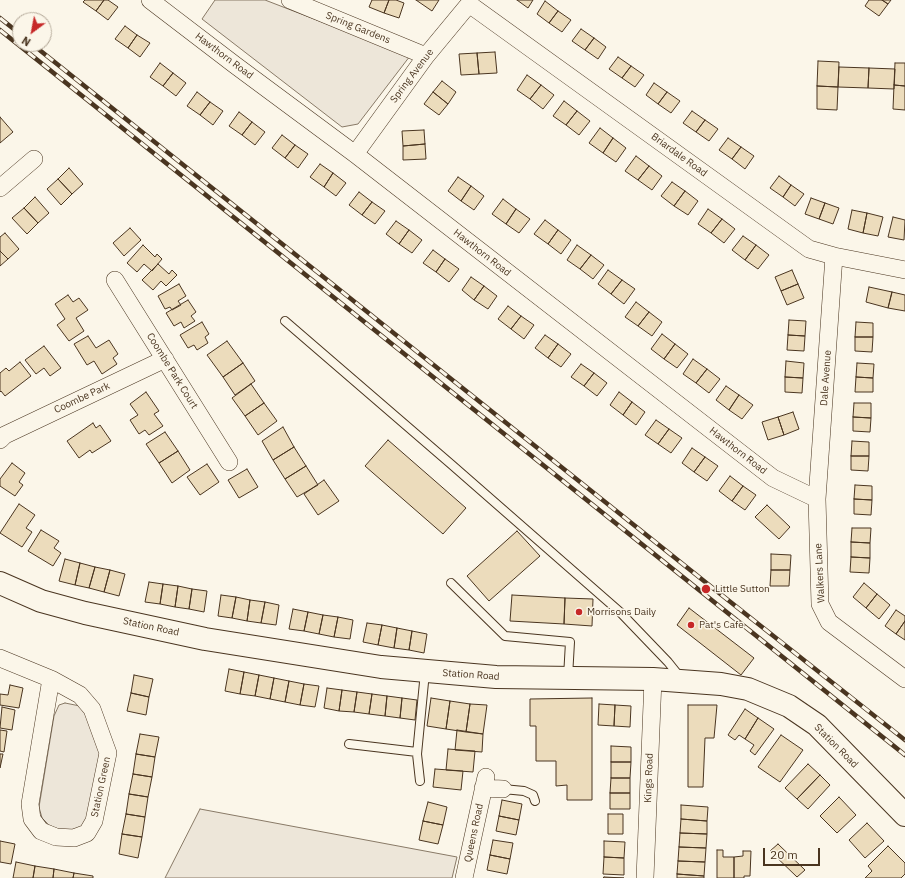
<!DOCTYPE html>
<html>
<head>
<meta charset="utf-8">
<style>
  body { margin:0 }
  #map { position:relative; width:905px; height:878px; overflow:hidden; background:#fbf6e9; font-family:"IBM Plex Sans",sans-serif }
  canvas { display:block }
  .north { position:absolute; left:12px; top:12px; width:40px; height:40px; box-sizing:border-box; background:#fbf6e9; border:1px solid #b4a999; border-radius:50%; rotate:212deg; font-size:11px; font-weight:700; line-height:16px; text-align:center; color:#4a3520 }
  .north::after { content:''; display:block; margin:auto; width:14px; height:18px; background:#c62828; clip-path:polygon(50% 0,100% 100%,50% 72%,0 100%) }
  .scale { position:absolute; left:763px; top:848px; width:57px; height:18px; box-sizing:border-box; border:2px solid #4a3520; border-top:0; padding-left:5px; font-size:12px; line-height:14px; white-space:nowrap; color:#4a3520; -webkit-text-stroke:3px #fbf6e9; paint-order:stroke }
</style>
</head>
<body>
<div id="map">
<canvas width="905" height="878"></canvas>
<div class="north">N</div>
<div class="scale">20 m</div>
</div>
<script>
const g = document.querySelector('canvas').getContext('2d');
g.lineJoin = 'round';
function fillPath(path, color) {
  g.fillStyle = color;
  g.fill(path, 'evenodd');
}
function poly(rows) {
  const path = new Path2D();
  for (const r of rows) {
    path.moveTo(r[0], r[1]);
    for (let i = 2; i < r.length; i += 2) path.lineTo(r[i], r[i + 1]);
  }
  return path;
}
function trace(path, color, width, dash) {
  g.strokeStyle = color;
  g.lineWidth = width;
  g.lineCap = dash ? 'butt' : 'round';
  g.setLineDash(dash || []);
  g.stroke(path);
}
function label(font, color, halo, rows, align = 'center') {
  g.font = font + ' "IBM Plex Sans",sans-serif';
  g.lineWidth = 3;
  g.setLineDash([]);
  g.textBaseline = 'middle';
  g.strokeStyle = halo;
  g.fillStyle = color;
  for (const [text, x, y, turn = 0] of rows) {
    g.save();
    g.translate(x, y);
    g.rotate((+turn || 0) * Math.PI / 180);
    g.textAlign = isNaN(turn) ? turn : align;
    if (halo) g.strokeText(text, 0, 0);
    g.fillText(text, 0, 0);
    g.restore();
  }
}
const green = poly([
  [215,0,265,0,410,56,358,124,342,127,202,19,215,0],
  [65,703,80,706,84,711,100,751,89,817,85,823,78,830,63,831,49,825,42,818,39,807,54,716,59,705,65,703],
  [200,809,457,857,452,878,165,878,200,809]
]);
fillPath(green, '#ede6d9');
trace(green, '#887966', 1);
const building = poly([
  [85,0,104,0,96,11,83,2,85,0],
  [104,0,108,0,118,7,108,20,96,11,104,0],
  [372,0,389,0,384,13,369,7,372,0],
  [389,0,396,0,404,3,399,18,384,13,389,0],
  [416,0,439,0,432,11,416,0],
  [517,0,533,0,528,8,517,0],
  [869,0,882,0,888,4,879,16,865,6,869,0],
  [882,0,891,0,888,4,882,0],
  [545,1,558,11,549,23,537,14,545,1],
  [558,11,571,20,562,32,549,23,558,11],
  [125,26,137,35,128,48,115,39,125,26],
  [581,29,594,38,585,50,572,41,581,29],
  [137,35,150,43,140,57,128,48,137,35],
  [594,38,606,47,598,59,585,50,594,38],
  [495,52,497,73,479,74,477,53,495,52],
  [477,53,479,74,461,75,459,54,477,53],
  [618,57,631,66,622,78,609,69,618,57],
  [818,61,839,62,838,87,817,86,818,61],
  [160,63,173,73,163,86,150,77,160,63],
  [895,63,905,63,905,86,894,85,895,63],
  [631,66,644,75,635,87,622,78,631,66],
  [839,67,869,68,868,88,838,87,839,67],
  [869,68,895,69,894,89,868,88,869,68],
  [173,73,186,83,176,96,163,86,173,73],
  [527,75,541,85,530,99,517,90,527,75],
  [442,81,456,92,448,104,433,92,442,81],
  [654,83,667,92,658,104,646,95,654,83],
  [541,85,554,95,543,109,530,99,541,85],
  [894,85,905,86,905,110,893,109,894,85],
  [817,86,838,87,837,110,817,109,817,86],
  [197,92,210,102,200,115,187,106,197,92],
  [433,92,448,104,439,115,424,104,433,92],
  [667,92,680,101,671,113,658,104,667,92],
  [564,101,577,111,566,125,553,116,564,101],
  [210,102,223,111,213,125,200,115,210,102],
  [577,111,590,121,579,135,566,125,577,111],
  [692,111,705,120,696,132,683,123,692,111],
  [239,112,252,122,242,135,229,126,239,112],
  [0,117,13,132,0,143,0,117],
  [705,120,718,129,709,141,696,132,705,120],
  [252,122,265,132,255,145,242,135,252,122],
  [600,128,613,138,603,153,589,143,600,128],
  [424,130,425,144,403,146,402,131,424,130],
  [282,135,295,145,285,158,272,148,282,135],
  [613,138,626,148,616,162,603,153,613,138],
  [728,138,741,147,732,159,719,150,728,138],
  [425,144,426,159,403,160,403,146,425,144],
  [295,145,308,154,298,168,285,158,295,145],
  [741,147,754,156,745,169,732,159,741,147],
  [636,156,649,166,638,180,625,171,636,156],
  [320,164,333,173,324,187,310,177,320,164],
  [649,166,662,176,652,190,638,180,649,166],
  [69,168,83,184,72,194,58,179,69,168],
  [333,173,346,183,336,196,324,187,333,173],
  [779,176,791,185,783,197,770,188,779,176],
  [458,177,471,186,461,201,448,191,458,177],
  [58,179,72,194,61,205,47,189,58,179],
  [672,182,685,191,674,206,661,196,672,182],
  [791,185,804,194,795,206,783,197,791,185],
  [471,186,484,196,474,210,461,201,471,186],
  [685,191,698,201,688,215,674,206,685,191],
  [359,192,372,202,362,215,349,205,359,192],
  [35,197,49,213,38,223,24,208,35,197],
  [811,198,825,203,819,219,805,214,811,198],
  [503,199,516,209,506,224,492,214,503,199],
  [372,202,385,211,375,224,362,215,372,202],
  [825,203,839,208,833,224,819,219,825,203],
  [24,208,38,223,27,234,12,218,24,208],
  [516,209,530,219,519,233,506,224,516,209],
  [708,209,722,219,711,233,698,224,708,209],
  [852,210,867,213,863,233,848,229,852,210],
  [867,213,883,217,878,236,863,233,867,213],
  [893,217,905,220,904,240,888,237,893,217],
  [722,219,735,229,724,243,711,233,722,219],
  [545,220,558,230,548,244,534,234,545,220],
  [396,221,409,230,399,244,386,234,396,221],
  [130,228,141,240,124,256,113,243,130,228],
  [409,230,422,240,412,253,399,244,409,230],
  [558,230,571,240,561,254,548,244,558,230],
  [5,233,19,249,8,259,0,251,0,237,5,233],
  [743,236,756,245,745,260,732,250,743,236],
  [143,245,155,257,157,254,162,259,152,271,144,264,137,272,127,263,143,245],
  [577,245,591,255,580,269,567,260,577,245],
  [756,245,769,255,758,269,745,260,756,245],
  [433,250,445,259,436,272,423,263,433,250],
  [0,251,8,259,0,266,0,251],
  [591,255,604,265,593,279,580,269,591,255],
  [445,259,459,269,449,282,436,272,445,259],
  [158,264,169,274,172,270,177,275,166,286,161,281,153,290,142,280,158,264],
  [608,270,622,280,611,294,598,284,608,270],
  [792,270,798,284,781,291,775,277,792,270],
  [471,277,484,286,474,300,462,290,471,277],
  [622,280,635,289,624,304,611,294,622,280],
  [179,284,186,296,178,301,181,305,172,310,170,307,165,309,158,296,179,284],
  [798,284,804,298,787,305,781,291,798,284],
  [484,286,497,296,488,309,474,300,484,286],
  [869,287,892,292,888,308,866,302,869,287],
  [892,292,905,295,905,311,888,308,892,292],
  [68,295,73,302,79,298,88,310,76,318,84,331,69,341,57,325,65,319,55,304,68,295],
  [188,300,196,312,191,316,195,321,184,328,181,322,174,326,166,313,188,300],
  [636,302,649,312,638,326,625,317,636,302],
  [508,306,521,316,511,329,498,319,508,306],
  [649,312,662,322,652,336,638,326,649,312],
  [521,316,534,325,524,339,511,329,521,316],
  [789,320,806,321,805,336,788,335,789,320],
  [202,322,209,334,205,337,208,343,197,350,194,345,188,348,180,335,202,322],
  [856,322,873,323,873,337,855,337,856,322],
  [662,334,675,344,664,359,651,349,662,334],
  [545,335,558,344,548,358,535,348,545,335],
  [788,335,805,336,804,351,787,350,788,335],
  [88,336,96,348,109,340,118,354,113,358,117,364,102,374,94,361,87,365,74,344,88,336],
  [855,337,873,337,872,352,855,351,855,337],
  [227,341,243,363,223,377,207,355,227,341],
  [558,344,571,354,561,367,548,358,558,344],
  [675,344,688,354,677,368,664,359,675,344],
  [44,346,61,368,50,376,44,368,36,374,25,360,44,346],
  [693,359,707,369,696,383,683,374,693,359],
  [786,361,804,363,803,378,785,377,786,361],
  [20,362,31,376,5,396,1,391,0,392,0,373,6,368,9,371,20,362],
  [243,363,255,381,235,395,223,377,243,363],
  [857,363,874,364,873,378,856,377,857,363],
  [581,364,594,373,584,386,571,377,581,364],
  [707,369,720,379,709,393,696,383,707,369],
  [594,373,607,383,597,396,584,386,594,373],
  [785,377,803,378,802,393,785,392,785,377],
  [856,377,873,378,873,392,855,392,856,377],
  [251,384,264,403,245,416,232,398,251,384],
  [726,386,739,395,729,410,716,400,726,386],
  [146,392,159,411,154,414,163,426,149,435,145,430,139,434,130,420,138,415,130,404,146,392],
  [619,392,632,402,623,415,610,405,619,392],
  [739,395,753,405,742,419,729,410,739,395],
  [632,402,645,412,636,425,623,415,632,402],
  [264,403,277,421,258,435,245,416,264,403],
  [854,403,871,403,871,418,853,417,854,403],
  [793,412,799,429,784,435,778,417,793,412],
  [778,417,784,435,768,440,762,422,778,417],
  [853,417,871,418,870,432,853,431,853,417],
  [656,420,669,429,658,444,645,435,656,420],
  [93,423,96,428,100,425,111,441,92,453,90,450,79,458,67,441,93,423],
  [283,427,294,447,273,460,262,441,283,427],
  [669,429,682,438,671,453,658,444,669,429],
  [165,432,178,451,159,463,146,444,165,432],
  [388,440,466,508,443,534,365,466,388,440],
  [852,441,869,442,869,456,851,456,852,441],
  [294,447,306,466,285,479,273,460,294,447],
  [692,448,705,457,694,472,682,463,692,448],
  [178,451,190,470,172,483,159,463,178,451],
  [851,456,869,456,868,471,851,470,851,456],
  [705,457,718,466,707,481,694,472,705,457],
  [12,463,25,473,19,482,23,485,15,496,0,486,0,479,12,463],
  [207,464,219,482,200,495,187,477,207,464],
  [306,466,318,485,297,497,285,479,306,466],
  [247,469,258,487,239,498,228,480,247,469],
  [730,476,743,486,732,501,719,491,730,476],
  [324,480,339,501,318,515,304,494,324,480],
  [855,485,872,486,872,500,854,499,855,485],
  [743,486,756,495,745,510,732,501,743,486],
  [854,499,872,500,871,515,854,514,854,499],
  [19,504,35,515,26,528,32,532,22,547,0,533,19,504],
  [767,505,790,527,779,539,755,517,767,505],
  [852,528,871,528,870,543,851,542,852,528],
  [41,530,59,541,54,548,61,553,53,566,28,551,41,530],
  [517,531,540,556,489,601,467,576,517,531],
  [851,542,870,543,870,558,851,557,851,542],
  [771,554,791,555,790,570,771,570,771,554],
  [851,557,870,558,869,573,850,572,851,557],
  [65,559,80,563,75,585,59,581,65,559],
  [80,563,95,567,89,588,75,585,80,563],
  [95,567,110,570,104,592,89,588,95,567],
  [110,570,125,574,119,596,104,592,110,570],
  [771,570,790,570,789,586,770,586,771,570],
  [149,582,163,584,160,604,145,602,149,582],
  [864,583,877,594,866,608,853,597,864,583],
  [163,584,178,586,175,607,160,604,163,584],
  [178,586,192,589,189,609,175,607,178,586],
  [192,589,207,591,204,612,189,609,192,589],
  [877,594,890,605,879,619,866,608,877,594],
  [221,595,236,597,232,618,218,616,221,595],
  [512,595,565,598,564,624,510,621,512,595],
  [236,597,250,600,247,621,232,618,236,597],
  [565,598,593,599,592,626,564,624,565,598],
  [250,600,265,602,261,623,247,621,250,600],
  [265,602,279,605,276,625,261,623,265,602],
  [689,608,754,658,741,675,677,625,689,608],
  [293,609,308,612,304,631,289,629,293,609],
  [896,610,905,616,905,621,896,634,885,626,896,610],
  [308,612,323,615,319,634,304,631,308,612],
  [323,615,338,617,334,637,319,634,323,615],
  [338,617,353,620,350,639,334,637,338,617],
  [905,621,905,640,896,634,905,621],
  [367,623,382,625,378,645,363,642,367,623],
  [382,625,397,628,394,648,378,645,382,625],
  [397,628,412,631,409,650,394,648,397,628],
  [412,631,427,634,424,653,409,650,412,631],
  [229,669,244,672,240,694,225,691,229,669],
  [244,672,259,675,255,696,240,694,244,672],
  [134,675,153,679,149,697,131,693,134,675],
  [259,675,274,678,270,699,255,696,259,675],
  [274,678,289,681,285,702,270,699,274,678],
  [289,681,304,684,300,705,285,702,289,681],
  [304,684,319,686,315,707,300,705,304,684],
  [10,685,23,688,19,708,0,705,0,694,8,695,10,685],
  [327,688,342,690,339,711,324,708,327,688],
  [342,690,357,692,354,712,339,711,342,690],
  [357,692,372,694,369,714,354,712,357,692],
  [131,693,149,697,146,715,127,711,131,693],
  [372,694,387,696,385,716,369,714,372,694],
  [387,696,402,698,400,718,385,716,387,696],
  [402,698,417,700,415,720,400,718,402,698],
  [431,698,450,701,446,729,427,726,431,698],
  [592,698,592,800,567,800,567,785,556,786,556,761,536,761,536,726,530,726,530,699,592,698],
  [450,701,470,704,466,732,446,729,450,701],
  [470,704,487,705,483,734,466,732,470,704],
  [599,704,615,705,614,726,598,725,599,704],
  [615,705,631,706,630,727,614,726,615,705],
  [688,705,717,705,714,738,705,738,703,787,688,787,688,705],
  [2,707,15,710,12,730,0,728,2,707],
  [745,709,758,718,745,739,739,735,735,740,728,735,745,709],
  [758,718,774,729,755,755,750,751,754,745,745,739,758,718],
  [0,730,7,731,4,752,0,751,0,730],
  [457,730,483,734,482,752,455,750,457,730],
  [140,734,159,737,155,757,136,754,140,734],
  [781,735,803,750,780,782,758,767,781,735],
  [611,746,631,747,631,762,611,762,611,746],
  [448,749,475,751,473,772,446,770,448,749],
  [0,754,3,754,0,768,0,754],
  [136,754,155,757,152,777,133,774,136,754],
  [611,762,631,762,630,778,611,778,611,762],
  [808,764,820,775,797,799,785,788,808,764],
  [435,769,463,771,461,790,433,787,435,769],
  [133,774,152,777,148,797,129,794,133,774],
  [820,775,830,785,808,809,797,799,820,775],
  [611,778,630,778,630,793,610,793,611,778],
  [610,793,630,793,630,809,610,809,610,793],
  [129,794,148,797,145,817,126,814,129,794],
  [839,797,856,815,837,833,820,816,839,797],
  [502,800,522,804,519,820,499,816,502,800],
  [428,802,447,807,443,825,423,821,428,802],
  [681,805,708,807,707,821,681,819,681,805],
  [126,814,145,817,142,837,122,834,126,814],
  [608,814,623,814,623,834,608,834,608,814],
  [499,816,519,820,516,835,496,831,499,816],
  [681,819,707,821,707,834,680,833,681,819],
  [423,821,443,825,438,844,419,840,423,821],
  [867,823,884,841,865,858,849,840,867,823],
  [680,833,707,834,706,848,679,847,680,833],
  [122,834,142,837,138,858,119,854,122,834],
  [493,840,513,843,510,859,490,855,493,840],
  [0,841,15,844,11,864,0,862,0,841],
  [604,841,625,842,624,858,604,857,604,841],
  [778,844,805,870,797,877,770,851,778,844],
  [888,846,905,863,905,874,901,878,865,878,872,871,868,866,888,846],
  [679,847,706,848,705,862,678,861,679,847],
  [717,850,723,850,723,857,734,857,734,878,717,878,717,850],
  [743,851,751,851,750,876,744,876,744,878,734,878,734,857,743,856,743,851],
  [490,855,510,859,507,874,487,870,490,855],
  [604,857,624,858,624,875,603,874,604,857],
  [678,861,705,862,704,876,677,874,678,861],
  [16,862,35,866,33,878,13,878,16,862],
  [35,866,54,869,53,878,33,878,35,866],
  [54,869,74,873,73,878,53,878,54,869],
  [74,873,93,876,93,878,73,878,74,873],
  [677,874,704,876,704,878,677,878,677,874],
  [604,877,624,878,603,878,604,877]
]);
fillPath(building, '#ecdcbc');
trace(building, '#4a3520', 1);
const service = poly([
  [285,321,452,465,620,612,668,662,676,672,679,679],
  [451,583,505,636,570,642,568,677],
  [349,744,417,752],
  [420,781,417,754,425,672],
  [503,789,524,791,533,795,535,801]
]);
const minor = poly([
  [150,0,235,65,355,154,773,478,817,499],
  [290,0,426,56],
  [469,4,809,249,834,256,905,270],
  [355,154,426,56,469,4,470,0],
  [0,188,34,159],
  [834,256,817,499,820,604,829,622,905,679],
  [115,280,229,462],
  [0,440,5,435,165,359],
  [0,658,51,679,80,695,92,709,108,753,94,821,87,833,74,838,56,837,41,831,32,819,30,804,51,679],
  [483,788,503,789],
  [464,878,486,777],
  [645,878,653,679]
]);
const secondary = poly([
  [0,583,41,601,85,613,205,639,381,667,496,677,653,679,721,684,748,689,789,706,817,725,905,815]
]);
trace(service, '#4a3520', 10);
trace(minor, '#4a3520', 18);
trace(secondary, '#4a3520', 24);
trace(service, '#fbf6e9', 8);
trace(minor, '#fbf6e9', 17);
trace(secondary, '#fbf6e9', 22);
const rail = poly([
  [0,18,20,34],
  [0,30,905,755],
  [32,44,709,585,905,740]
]);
trace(rail, '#4a3520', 4.5);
trace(rail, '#fbf6e9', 3, [9]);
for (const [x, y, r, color] of [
  [706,589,5,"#c62828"],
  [579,612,4,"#c62828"],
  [691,625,4,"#c62828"]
]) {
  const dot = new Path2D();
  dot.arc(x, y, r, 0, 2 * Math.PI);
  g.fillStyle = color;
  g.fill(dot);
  trace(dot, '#fbf6e9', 1.5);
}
label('10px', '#4a3520', '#fbf6e9', [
  ["Spring Gardens",358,28,22],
  ["Hawthorn Road",224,56,37],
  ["Spring Avenue",412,76,-53],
  ["Briardale Road",679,155,36],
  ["Hawthorn Road",482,253,38],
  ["Coombe Park Court",172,371,58],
  ["Dale Avenue",826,378,-86],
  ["Coombe Park",82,398,-25],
  ["Hawthorn Road",738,451,38],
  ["Walkers Lane",820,573,-93],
  ["Station Road",151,627,12],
  ["Station Road",471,675,4],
  ["Station Road",836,746,45],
  ["Kings Road",649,778,-88],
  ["Station Green",101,787,-78],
  ["Queens Road",474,833,-78]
]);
label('10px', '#4a3520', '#fbf6e9', [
  ["Little Sutton",715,589],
  ["Morrisons Daily",587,612],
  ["Pat's Cafe",699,625]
], 'left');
</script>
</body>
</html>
